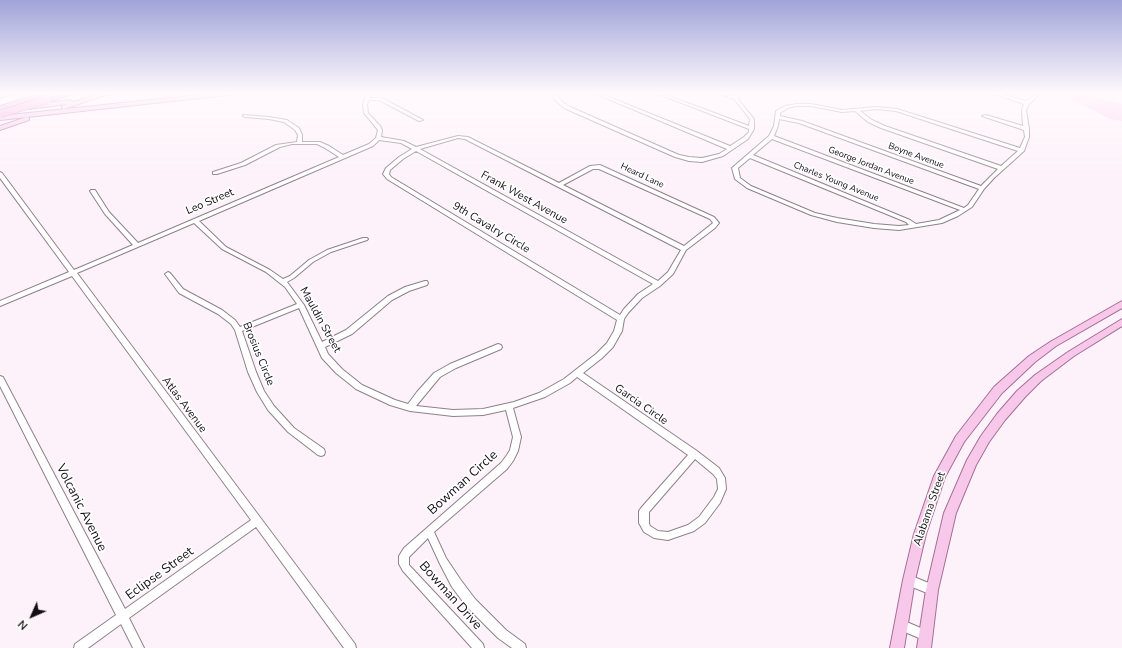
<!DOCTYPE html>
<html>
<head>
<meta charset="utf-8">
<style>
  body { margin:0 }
  #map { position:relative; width:1122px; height:648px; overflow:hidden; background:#fef2fa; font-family:"Nunito Sans",sans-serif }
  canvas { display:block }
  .north { position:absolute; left:12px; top:596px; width:40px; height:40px; -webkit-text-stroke:3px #fff; paint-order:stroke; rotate:225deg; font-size:11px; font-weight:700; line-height:16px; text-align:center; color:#140f13 }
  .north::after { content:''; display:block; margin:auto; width:14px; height:18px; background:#140f13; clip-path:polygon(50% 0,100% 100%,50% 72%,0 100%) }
</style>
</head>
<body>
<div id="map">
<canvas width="1122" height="648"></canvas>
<div class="north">N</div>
</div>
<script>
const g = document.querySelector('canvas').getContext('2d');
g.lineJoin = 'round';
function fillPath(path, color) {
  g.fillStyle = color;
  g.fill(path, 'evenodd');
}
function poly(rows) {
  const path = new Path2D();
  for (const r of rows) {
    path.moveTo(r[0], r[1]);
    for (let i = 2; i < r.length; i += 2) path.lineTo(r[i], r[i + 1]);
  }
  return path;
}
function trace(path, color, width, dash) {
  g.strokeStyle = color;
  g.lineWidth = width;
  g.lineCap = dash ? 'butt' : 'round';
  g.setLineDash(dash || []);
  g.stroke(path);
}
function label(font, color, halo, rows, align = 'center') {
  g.font = font + ' "Nunito Sans",sans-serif';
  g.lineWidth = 3.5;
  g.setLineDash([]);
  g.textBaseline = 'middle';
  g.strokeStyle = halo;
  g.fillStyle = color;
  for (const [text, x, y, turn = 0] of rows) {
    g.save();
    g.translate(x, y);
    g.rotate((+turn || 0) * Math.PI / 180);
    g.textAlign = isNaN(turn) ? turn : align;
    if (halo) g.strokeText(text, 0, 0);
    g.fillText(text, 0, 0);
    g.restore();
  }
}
fillPath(poly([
  [1079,93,1122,104,1122,121,1110,119,1073,100]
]), '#fccfee');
const minor = poly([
  [367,93,371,93,370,98,382,98,423,120,419,121,379,100,369,100,367,104,368,113,380,126,382,130,381,137,404,141,416,147,458,136,468,137,559,183,590,166,600,165,714,217,719,223,715,228,686,250,673,274,660,286,642,298,628,313,624,319,622,331,613,347,602,358,583,373,697,451,719,468,725,478,726,489,720,503,705,523,694,531,668,540,654,538,644,532,639,523,639,511,641,508,688,455,577,377,570,383,545,397,513,408,521,437,518,451,513,461,507,469,434,532,446,558,460,579,475,599,506,630,525,644,526,648,512,648,498,638,467,607,452,587,440,564,428,538,409,557,409,565,483,644,484,648,472,648,403,571,399,564,399,556,404,548,501,463,507,455,510,450,513,437,506,410,483,415,453,416,410,411,390,405,356,389,336,373,322,358,299,308,242,331,256,372,264,391,274,406,294,428,324,449,325,452,324,455,321,456,318,455,288,432,268,410,257,392,248,372,235,330,231,324,218,314,179,293,165,274,168,272,170,273,183,289,222,310,235,320,240,327,297,304,285,287,266,272,222,249,194,223,77,273,355,644,356,648,344,648,256,527,129,618,144,648,133,648,121,624,88,648,74,648,75,644,116,615,0,386,0,376,3,377,4,379,125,609,251,520,72,276,0,306,0,301,69,272,0,178,0,172,2,173,74,270,133,245,105,214,90,191,91,190,95,190,109,212,138,243,339,157,325,148,317,144,292,144,280,147,245,165,217,174,213,174,213,172,241,163,276,145,297,142,298,135,295,130,284,122,269,119,245,117,243,116,243,115,269,117,287,120,299,128,302,135,302,142,320,142,329,146,343,155,369,144,376,138,378,130,364,113,363,104,367,93],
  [458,138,465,139,681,250,668,272,658,281,420,149,458,138],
  [379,140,401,143,412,149,399,157,386,168,383,174,387,179,617,320,614,331,607,343,596,354,564,379,539,393,514,402,483,409,453,410,416,406,440,377,456,368,501,349,502,347,501,345,498,344,450,364,434,373,417,392,408,404,395,400,362,385,342,369,328,354,325,347,352,334,392,300,409,291,427,285,428,283,427,281,425,281,405,287,388,296,346,330,322,342,304,305,287,282,294,278,313,262,331,252,367,240,368,239,367,238,363,238,327,250,309,260,290,276,283,279,270,270,226,247,199,221,373,146,379,140],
  [416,151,653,284,638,294,624,309,620,315,391,177,389,174,390,170,403,159,416,151],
  [593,169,599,169,710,219,713,223,684,246,563,185,593,169],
  [695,459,713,474,717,479,718,489,714,497,699,517,688,525,668,532,658,531,650,526,649,523,649,512,695,459],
  [556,93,560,93,558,96,559,99,568,106,679,155,689,157,702,158,719,154,727,149,594,93,599,93,730,146,744,137,749,132,749,129,656,93,661,93,749,126,750,119,734,99,717,93,723,93,734,96,735,93,739,93,738,98,740,102,754,119,754,129,748,139,723,156,702,162,689,161,675,157,564,108,555,100,554,96,556,93],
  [991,93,997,93,1026,101,1037,93,1041,93,1029,104,1026,110,1029,129,1029,137,1024,151,994,178,984,189,972,207,958,216,942,223,899,230,874,228,837,222,811,215,747,188,735,179,732,168,769,136,774,126,776,111,785,106,796,104,811,104,842,110,876,107,897,109,1020,148,1025,137,1024,130,982,116,986,115,1023,126,1022,110,1024,104,991,93],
  [796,106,811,106,842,112,855,111,868,122,881,128,998,169,981,186,802,121,780,116,780,113,788,108,796,106],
  [876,109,896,111,1018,151,1001,166,885,126,872,120,860,111,876,109],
  [779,119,799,123,979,189,968,205,964,208,774,136,778,126,779,119],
  [772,139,960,210,939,220,916,224,910,220,753,155,772,139],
  [750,158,906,222,909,225,899,226,874,224,837,218,815,213,751,186,740,178,738,168,750,158],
  [909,575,936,586,937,590,936,594,932,595,905,584,904,580,905,576,909,575],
  [902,620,930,632,931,636,930,640,926,641,898,629,897,625,898,621,902,620]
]);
const major = poly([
  [6,93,14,93,0,98,0,94,6,93],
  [103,93,111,93,64,109,62,108,62,106,67,104,29,109,26,107,29,105,70,100,73,102,103,93],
  [216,93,231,93,228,95,0,120,0,116,216,93],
  [27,117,29,118,29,120,0,130,0,126,27,117],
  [1122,301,1122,308,1056,346,1035,362,1002,393,964,442,945,477,926,534,915,580,904,648,890,648,903,580,914,534,934,476,956,436,994,387,1029,356,1050,342,1122,301],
  [1122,319,1122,326,1074,356,1041,381,1025,397,1005,420,989,442,976,465,956,513,938,590,931,648,917,648,926,590,944,513,967,460,981,436,997,414,1017,391,1035,375,1068,352,1122,319]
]);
const highway = poly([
  [43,93,51,93,0,110,0,106,43,93],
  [67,93,76,93,47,102,44,100,67,93]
]);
trace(minor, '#8e818a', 2);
trace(major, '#a56f96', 2);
trace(highway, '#a56f96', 2);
fillPath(minor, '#fff');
fillPath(major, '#f8c8eb');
fillPath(highway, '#f3a3dd');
const highwayBridge = poly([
  [0,114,47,100]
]);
trace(highwayBridge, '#a56f96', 8, []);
trace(highwayBridge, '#f3a3dd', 7);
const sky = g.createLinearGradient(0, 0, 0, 183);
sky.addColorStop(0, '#a0a4d9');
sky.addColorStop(0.51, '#fff9fd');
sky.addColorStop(1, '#fff9fd00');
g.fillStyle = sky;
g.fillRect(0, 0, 1122, 183);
label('9px', '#140f13', '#fff', [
  ["Boyne Avenue",916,156,20],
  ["George Jordan Avenue",871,166,21],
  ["Heard Lane",642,176,25],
  ["Charles Young Avenue",836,182,22]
]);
label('11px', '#140f13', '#fff', [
  ["Frank West Avenue",524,198,29],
  ["Leo Street",210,202,-23],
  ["9th Cavalry Circle",491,228,31],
  ["Mauldin Street",320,320,61],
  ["Brosius Circle",258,354,68],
  ["Atlas Avenue",184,405,53],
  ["Garcia Circle",641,405,35],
  ["Alabama Street",930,509,-71]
]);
label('13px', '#140f13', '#fff', [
  ["Bowman Circle",463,483,-42],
  ["Volcanic Avenue",81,508,63],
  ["Eclipse Street",160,574,-36],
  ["Bowman Drive",450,596,48]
]);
</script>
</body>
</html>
